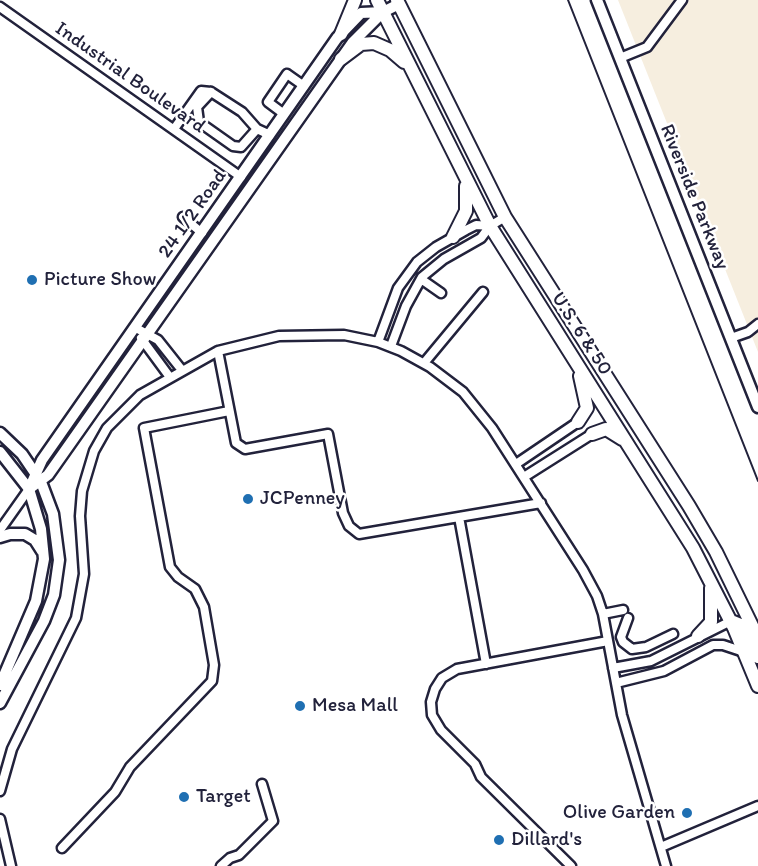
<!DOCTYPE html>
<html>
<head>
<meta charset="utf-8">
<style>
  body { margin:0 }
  canvas { display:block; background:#fff }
</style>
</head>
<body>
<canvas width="758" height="866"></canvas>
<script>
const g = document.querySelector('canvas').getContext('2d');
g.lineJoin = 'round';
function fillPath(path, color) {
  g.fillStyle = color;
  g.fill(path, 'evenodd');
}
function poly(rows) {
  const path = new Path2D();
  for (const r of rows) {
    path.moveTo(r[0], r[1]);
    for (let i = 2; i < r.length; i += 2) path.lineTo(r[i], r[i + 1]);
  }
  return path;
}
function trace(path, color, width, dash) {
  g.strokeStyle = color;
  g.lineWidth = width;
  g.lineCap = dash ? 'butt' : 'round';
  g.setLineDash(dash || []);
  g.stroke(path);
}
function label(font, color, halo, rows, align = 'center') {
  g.font = font + ' Itim,sans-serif';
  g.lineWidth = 5;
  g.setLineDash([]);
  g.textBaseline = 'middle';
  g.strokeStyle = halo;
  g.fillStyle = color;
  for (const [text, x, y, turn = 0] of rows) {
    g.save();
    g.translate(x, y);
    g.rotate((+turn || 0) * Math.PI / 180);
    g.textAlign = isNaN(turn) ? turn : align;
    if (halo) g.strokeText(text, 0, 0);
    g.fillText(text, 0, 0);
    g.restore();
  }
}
fillPath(poly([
  [618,0,758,0,758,352]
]), '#f6eedf');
const minor = poly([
  [0,7,241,177],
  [620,58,647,47,682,0],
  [284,114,268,102,287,74,304,86],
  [174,129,201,91,211,92],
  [257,129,241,147,233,146,199,122,197,107,211,92,242,112,257,129,270,135],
  [183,217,202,233],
  [421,279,441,293],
  [136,328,158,340,181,369],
  [141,338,169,376],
  [731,338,748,332,758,324],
  [378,342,398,288,417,262,436,247,466,230,476,225,490,226],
  [391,346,406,306,422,277,444,259,481,238,490,226,505,217],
  [218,351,236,443,245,449,328,434,343,513,349,526,359,534,541,503],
  [424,363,483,292],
  [516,464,578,422],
  [524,477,592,434],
  [459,517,486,664],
  [0,530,29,489],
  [603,614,623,610],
  [628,618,621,637,623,642,632,649,646,647,673,634],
  [613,668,651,661,731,621],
  [616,683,664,671,713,645,723,645,744,652],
  [0,791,12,749,76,618,84,574,80,516,82,491,94,451,107,428,140,395,218,351,279,336,344,335,378,342,401,351,430,367,463,392,492,428,583,570,597,596,603,614,622,715,666,866],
  [0,819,11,866],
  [661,847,758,806],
  [62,848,115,792,130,767,212,681,214,665,204,607,195,589,178,577,170,567,144,428,229,411],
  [221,866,230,858,239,855,273,821,262,784],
  [571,866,481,777,475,764,441,730,432,715,431,702,435,689,442,678,457,669,608,641]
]);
const major = poly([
  [597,0,758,407],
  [0,433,22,454,41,482,53,514,59,560,54,595,44,621,0,703],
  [0,452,29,489,41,529,44,559,36,601,0,685],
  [29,489,48,475,353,42,383,12,399,4],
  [29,489,42,460,337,38,361,13,383,12],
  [0,537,10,534,25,534,35,540,42,551]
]);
const highway = poly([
  [377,0,490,226,693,548,734,628,758,686],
  [397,0,505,217,689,506,716,552,758,638],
  [341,34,355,0],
  [341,59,361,44,374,43,390,50,404,62],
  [453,237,466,211,466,186],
  [578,422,587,408,580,376],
  [592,434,606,429,622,439],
  [731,621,743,626,758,657],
  [698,636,711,622,711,588]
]);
trace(minor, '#22223b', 13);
trace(major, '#22223b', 15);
trace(highway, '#22223b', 16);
trace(minor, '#fff', 8);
trace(major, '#fff', 10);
trace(highway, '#fff', 12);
trace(poly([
  [568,0,758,481]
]), '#22223b', 2);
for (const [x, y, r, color] of [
  [32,280,6,"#1f6fb2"],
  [248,499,6,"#1f6fb2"],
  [300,706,6,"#1f6fb2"],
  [184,797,6,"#1f6fb2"],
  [687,813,6,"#1f6fb2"],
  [499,840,6,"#1f6fb2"]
]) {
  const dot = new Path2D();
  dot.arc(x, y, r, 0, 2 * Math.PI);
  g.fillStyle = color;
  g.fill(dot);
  trace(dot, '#fff', 2);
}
label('20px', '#22223b', '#fff', [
  ["Industrial Boulevard",130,78,35],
  ["Riverside Parkway",694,197,68],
  ["24 1/2 Road",193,214,-55],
  ["U.S. 6 & 50",581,334,57]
]);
label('20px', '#22223b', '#fff', [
  ["Picture Show",44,280],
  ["JCPenney",260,499],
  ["Mesa Mall",312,706],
  ["Target",196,797],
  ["Olive Garden",675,813,"right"],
  ["Dillard's",511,840]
], 'left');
</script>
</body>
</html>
